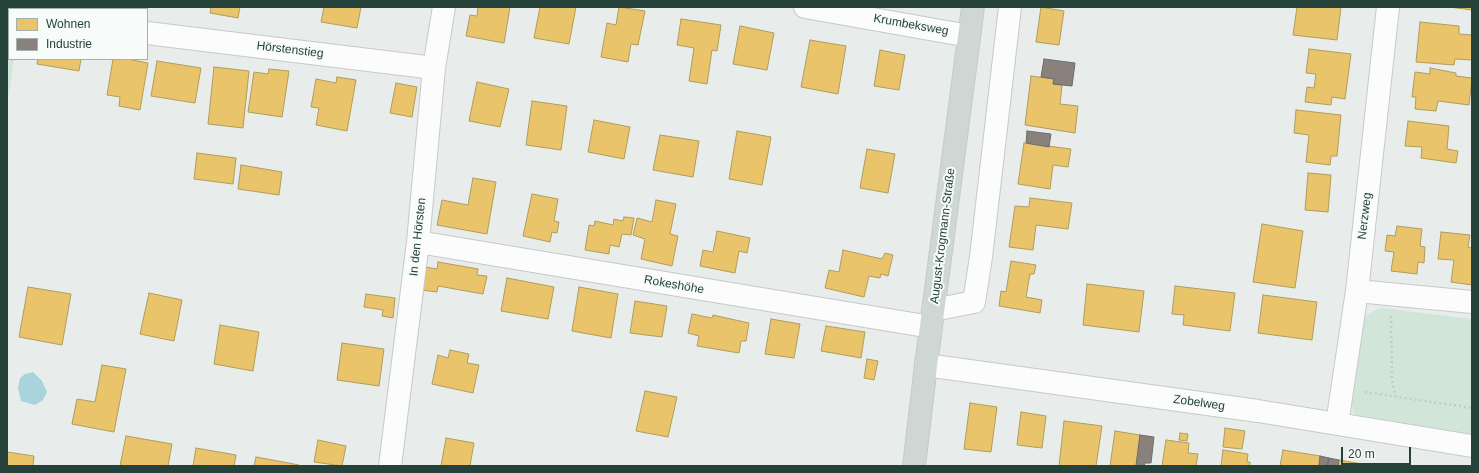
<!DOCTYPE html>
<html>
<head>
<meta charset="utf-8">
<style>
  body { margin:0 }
  #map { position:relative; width:1479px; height:473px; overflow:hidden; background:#e8edeb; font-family:Helvetica,sans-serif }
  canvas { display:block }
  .frame { position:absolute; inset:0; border:8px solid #24423a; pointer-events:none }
  .legend { position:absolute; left:8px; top:8px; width:140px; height:52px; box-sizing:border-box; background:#f7fbf9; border:1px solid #a3b1ad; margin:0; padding:5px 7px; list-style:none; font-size:12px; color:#24423a }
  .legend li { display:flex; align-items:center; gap:8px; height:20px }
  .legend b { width:20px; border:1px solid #a3b1ad }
  .scale { position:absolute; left:1341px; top:447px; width:70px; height:18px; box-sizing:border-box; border:2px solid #24423a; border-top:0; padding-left:5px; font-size:12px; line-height:14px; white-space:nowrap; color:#24423a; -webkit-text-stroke:3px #f7fbf9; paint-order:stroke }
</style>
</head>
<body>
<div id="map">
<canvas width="1479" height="473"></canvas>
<div class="frame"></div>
<ul class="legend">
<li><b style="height:11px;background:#e9c46a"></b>Wohnen</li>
<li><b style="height:11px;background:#8a817c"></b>Industrie</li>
</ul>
<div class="scale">20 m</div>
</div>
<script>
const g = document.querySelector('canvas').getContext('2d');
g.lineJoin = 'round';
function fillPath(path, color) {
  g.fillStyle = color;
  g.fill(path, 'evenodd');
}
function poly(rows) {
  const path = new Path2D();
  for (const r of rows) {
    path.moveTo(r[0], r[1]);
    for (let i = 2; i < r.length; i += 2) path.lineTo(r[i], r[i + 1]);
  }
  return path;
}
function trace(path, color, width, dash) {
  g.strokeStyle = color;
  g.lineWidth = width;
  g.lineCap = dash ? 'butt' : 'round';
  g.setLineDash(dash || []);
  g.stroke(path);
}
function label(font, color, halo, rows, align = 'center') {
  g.font = font + ' Helvetica,sans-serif';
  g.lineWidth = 4;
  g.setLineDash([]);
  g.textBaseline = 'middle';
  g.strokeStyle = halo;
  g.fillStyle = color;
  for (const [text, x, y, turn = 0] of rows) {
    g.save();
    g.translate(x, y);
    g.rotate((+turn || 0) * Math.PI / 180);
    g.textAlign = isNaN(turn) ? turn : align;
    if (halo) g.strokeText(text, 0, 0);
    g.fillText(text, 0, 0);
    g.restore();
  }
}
fillPath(poly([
  [7,7,22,7,22,9,9,9,9,59,14,59,7,107],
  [1382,308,1472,319,1472,436,1360,418,1354,413,1349,398,1363,318,1375,310]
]), '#d1e6d8');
fillPath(poly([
  [33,372,42,381,47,392,43,400,35,405,21,401,18,388,20,378,25,374]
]), '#a9d4db');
const homes = poly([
  [211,7,240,7,238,18,210,13,211,7],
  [324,7,361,7,357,28,321,22,324,7],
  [478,7,510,7,504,43,466,36,470,15,477,16,478,7],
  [540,7,576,7,569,44,534,38,540,7],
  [619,7,645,11,638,45,631,44,628,62,601,57,607,23,616,25,619,7],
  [1041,7,1064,11,1059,45,1036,42,1041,7],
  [1297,7,1341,7,1337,40,1293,35,1297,7],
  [1449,7,1472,7,1472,10,1449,7],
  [681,19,721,25,717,51,712,50,707,84,689,81,694,48,677,45,681,19],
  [1420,22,1459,26,1459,34,1472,35,1472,60,1455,59,1454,65,1416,62,1420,22],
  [740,26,774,33,767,70,733,64,740,26],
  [810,40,846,46,838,94,801,87,810,40],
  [1309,49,1351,54,1345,99,1332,97,1331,105,1305,102,1307,87,1314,88,1316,74,1306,73,1309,49],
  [880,50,905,55,899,90,874,86,880,50],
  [38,59,81,59,79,71,37,64,38,59],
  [113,59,128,59,148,63,140,110,119,106,120,97,107,95,113,59],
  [157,61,201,68,195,103,151,96,157,61],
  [214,67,249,71,243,128,208,124,214,67],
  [1430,68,1456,73,1456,76,1472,78,1469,105,1438,101,1436,111,1415,109,1416,97,1412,97,1415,72,1430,74,1430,68],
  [269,69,289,71,282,117,248,112,254,72,268,74,269,69],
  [1031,76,1054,79,1053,84,1062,85,1060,104,1078,106,1075,133,1025,125,1031,76],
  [337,77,356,80,347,131,316,125,319,108,311,107,316,79,336,83,337,77],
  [477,82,509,89,500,127,469,121,477,82],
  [396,83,417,87,412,117,390,113,396,83],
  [532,101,567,106,561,150,526,145,532,101],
  [1296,110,1341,115,1337,156,1331,156,1330,165,1306,162,1309,135,1294,133,1296,110],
  [594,120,630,127,624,159,588,152,594,120],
  [1408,121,1449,126,1447,149,1458,151,1456,163,1421,158,1422,147,1405,146,1408,121],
  [737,131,771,137,762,185,729,179,737,131],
  [660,135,699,141,693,177,653,170,660,135],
  [1024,143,1071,149,1068,167,1053,165,1050,189,1018,184,1024,143],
  [867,149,895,154,888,193,860,188,867,149],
  [197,153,236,158,233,184,194,179,197,153],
  [241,165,282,172,279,195,238,189,241,165],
  [1308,173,1331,175,1328,212,1305,210,1308,173],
  [473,178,496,182,487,234,437,225,442,200,468,205,473,178],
  [532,194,558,199,554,221,559,222,557,233,552,232,550,242,523,236,532,194],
  [1030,198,1072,203,1068,229,1036,225,1033,250,1009,247,1015,206,1029,207,1030,198],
  [656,200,676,204,670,234,678,236,672,266,641,259,645,239,633,235,637,218,652,222,656,200],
  [624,217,634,218,631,235,622,234,619,247,610,245,609,254,585,250,589,225,594,226,595,221,613,225,614,219,623,221,624,217],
  [1262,224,1303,231,1295,288,1253,282,1262,224],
  [1397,226,1422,229,1420,246,1425,247,1424,263,1418,262,1417,274,1391,271,1394,252,1385,251,1387,235,1395,236,1397,226],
  [717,231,750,238,747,253,739,251,735,273,700,266,703,250,713,252,717,231],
  [1441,232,1470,235,1468,247,1472,248,1472,285,1451,282,1454,260,1438,259,1441,232],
  [843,250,882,259,885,253,893,255,888,276,881,274,880,278,869,276,864,297,825,288,829,270,839,272,843,250],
  [1011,261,1036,265,1034,274,1030,274,1026,297,1042,300,1040,313,999,306,1001,291,1006,292,1011,261],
  [438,262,478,269,477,275,487,276,483,294,438,286,437,292,421,290,425,267,437,269,438,262],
  [507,278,554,287,548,319,501,311,507,278],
  [1087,284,1144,291,1139,332,1083,325,1087,284],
  [1175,286,1235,293,1230,331,1183,325,1184,315,1172,314,1175,286],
  [28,287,71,294,62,345,19,337,28,287],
  [579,287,618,294,611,338,572,331,579,287],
  [149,293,182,300,174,341,140,334,149,293],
  [366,294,395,298,393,318,382,316,383,310,364,307,366,294],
  [1263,295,1317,302,1312,340,1258,333,1263,295],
  [635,301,667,306,662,337,630,333,635,301],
  [692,314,712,318,713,315,749,323,746,341,741,341,739,353,697,346,699,336,688,333,692,314],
  [771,319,800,324,794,358,765,354,771,319],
  [220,325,259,332,253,371,214,364,220,325],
  [826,326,865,332,861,358,821,351,826,326],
  [342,343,384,349,379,386,337,380,342,343],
  [450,350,469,354,467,363,479,365,473,393,432,384,438,355,448,358,450,350],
  [867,359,878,361,874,380,864,378,867,359],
  [102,365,126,369,114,432,72,424,77,399,95,402,102,365],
  [645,391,677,397,668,437,636,431,645,391],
  [970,403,997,407,991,452,964,449,970,403],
  [1021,412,1046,416,1042,448,1017,445,1021,412],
  [1064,421,1102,426,1096,466,1059,466,1064,421],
  [1225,428,1245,431,1242,449,1223,447,1225,428],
  [1115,431,1140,435,1136,466,1110,466,1115,431],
  [1180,433,1188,434,1187,441,1179,440,1180,433],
  [126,436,172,444,168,466,120,466,126,436],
  [446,438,474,443,470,466,441,466,446,438],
  [318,440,346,446,342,466,314,462,318,440],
  [1166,440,1189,443,1188,453,1198,454,1196,466,1162,466,1166,440],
  [196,448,236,455,234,466,193,466,196,448],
  [1223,450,1248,454,1247,462,1250,462,1250,466,1221,466,1223,450],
  [1283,450,1320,456,1319,466,1280,466,1283,450],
  [7,452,34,456,33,466,7,466,7,452],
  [256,457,299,465,299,466,254,466,256,457],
  [1339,460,1374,466,1338,466,1339,460]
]);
fillPath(homes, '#e9c46a');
trace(homes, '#ae9d5c', 1);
const industry = poly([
  [1044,59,1075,63,1072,86,1053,84,1054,79,1041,77,1044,59],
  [1027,131,1051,134,1049,147,1026,143,1027,131],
  [1140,435,1154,437,1151,463,1145,463,1144,466,1136,466,1140,435],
  [1320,456,1329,458,1327,466,1319,466,1320,456],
  [1329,458,1339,460,1338,466,1327,466,1329,458]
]);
fillPath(industry, '#8a817c');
trace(industry, '#6b6e68', 1);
const minor = poly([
  [805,7,969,36],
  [147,33,434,68],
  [418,242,931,327],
  [1357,291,1472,302],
  [933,310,974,302,981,257,1010,7],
  [926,365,1258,411,1472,446],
  [1337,424,1357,291,1388,7],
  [390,466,418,242,434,68,444,7]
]);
const major = poly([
  [914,466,926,365,973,7]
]);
trace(minor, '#c5cac8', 24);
trace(major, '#c3ccc9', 24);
trace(poly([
  [1391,316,1392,379,1395,396],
  [1365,392,1472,408]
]), '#c3ccca', 2.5, [2, 3]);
trace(minor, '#fcfcfc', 22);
trace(major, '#cfd7d5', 22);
label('12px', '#24423a', '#f7fbf9', [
  ["Krumbeksweg",911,25,10],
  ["Hörstenstieg",290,50,7],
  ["Nerzweg",1365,216,-83],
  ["August-Krogmann-Straße",943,236,-83],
  ["In den Hörsten",418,237,-84],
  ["Rokeshöhe",674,285,10],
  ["Zobelweg",1199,403,8]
]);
</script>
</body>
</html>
